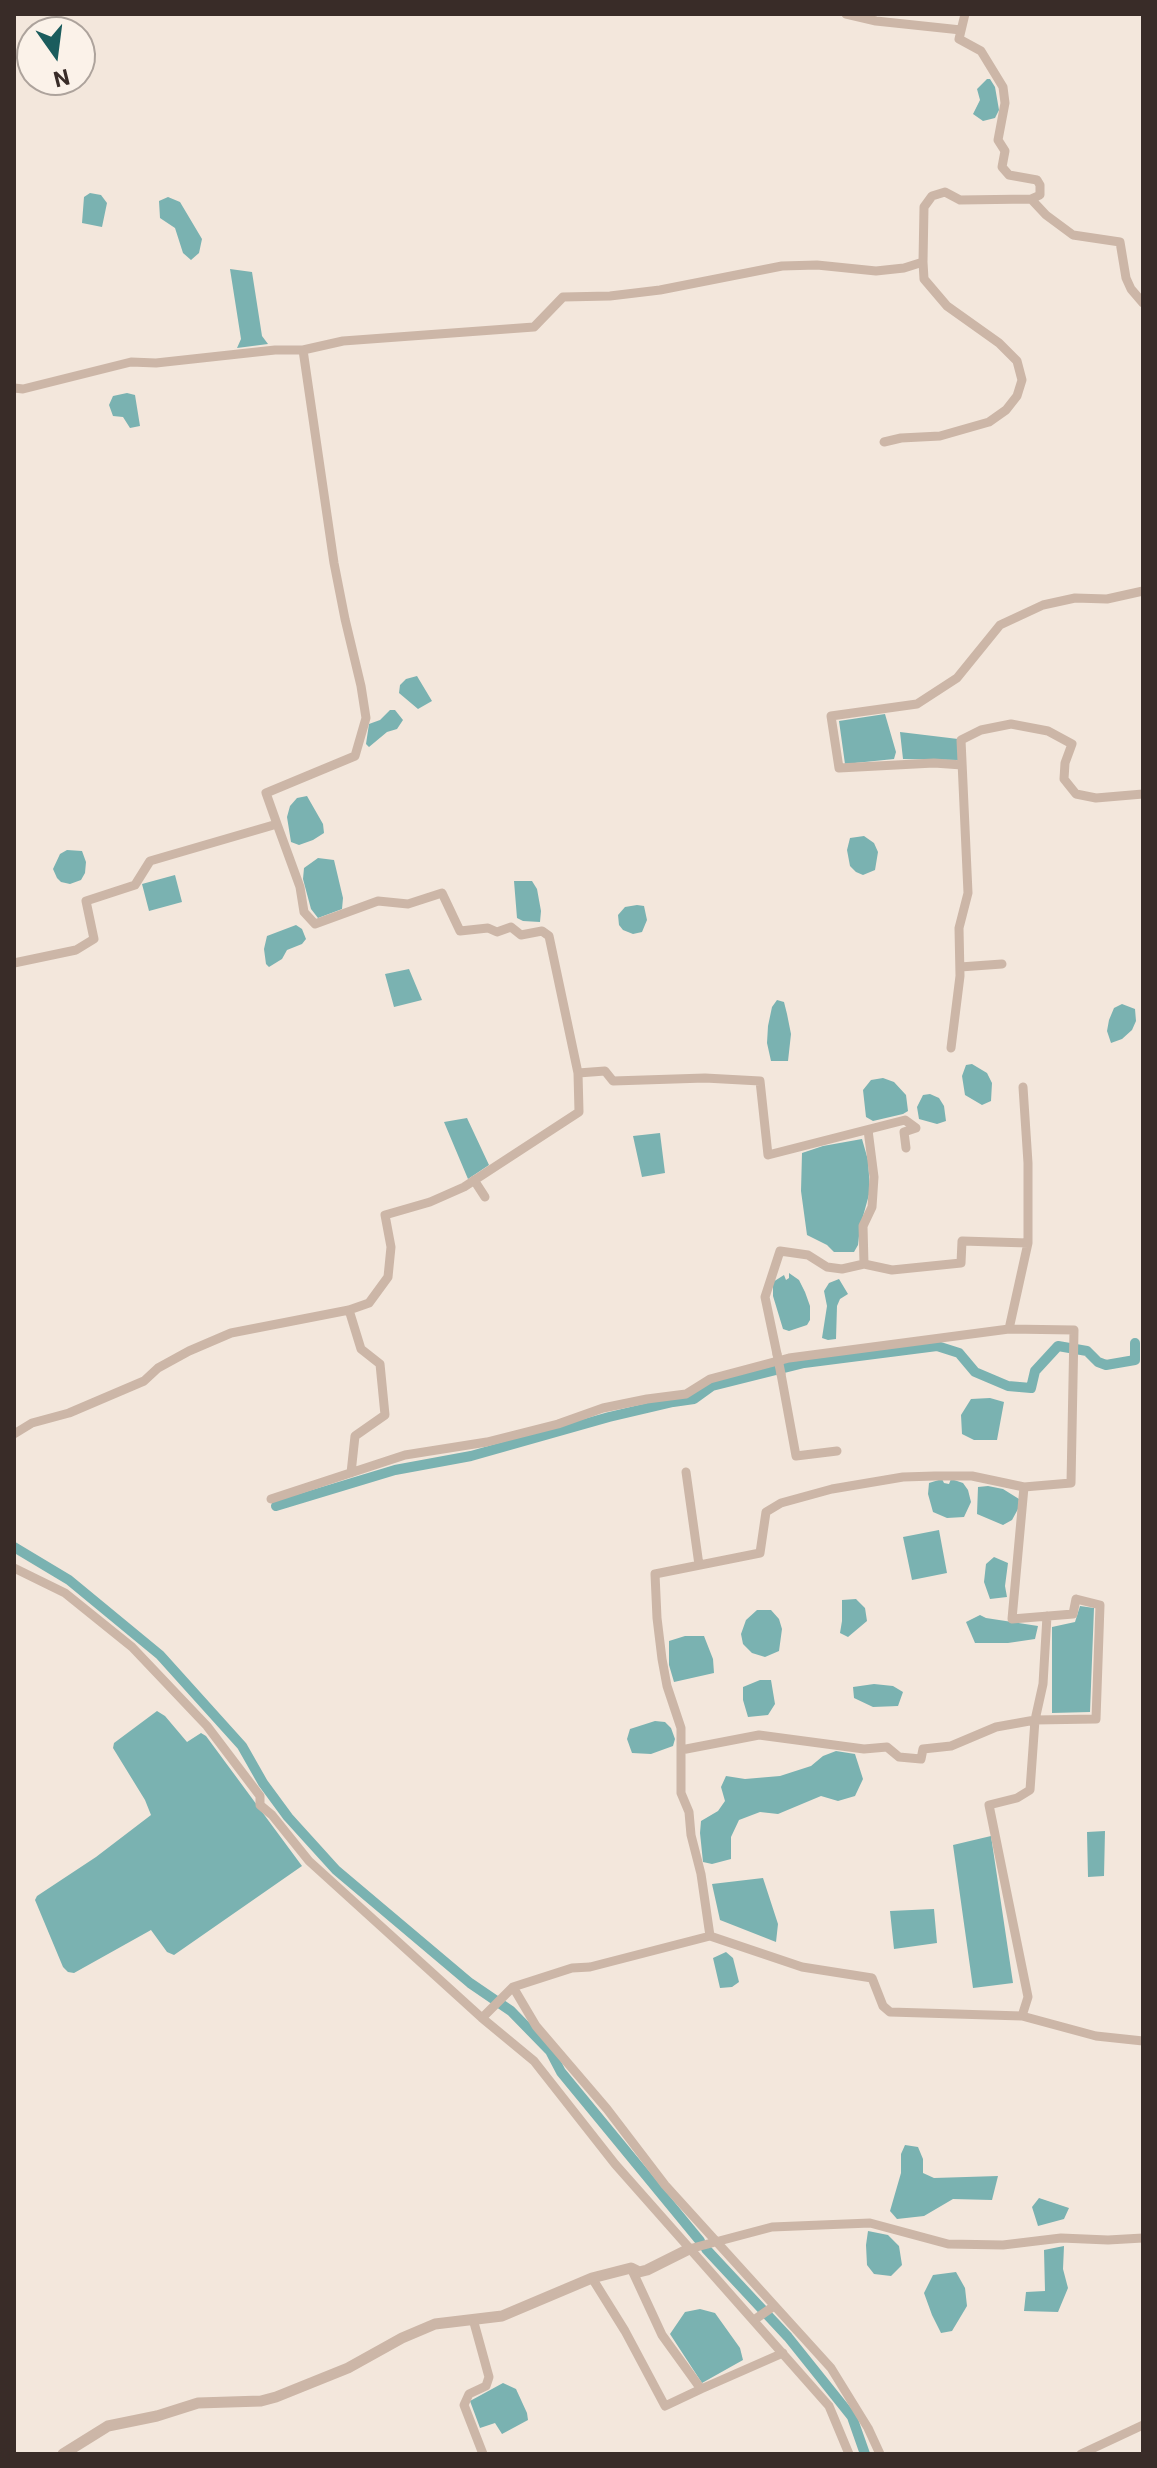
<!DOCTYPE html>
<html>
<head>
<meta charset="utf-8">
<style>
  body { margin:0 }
  #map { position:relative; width:1157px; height:2468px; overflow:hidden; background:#f3e7dc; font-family:Roboto,sans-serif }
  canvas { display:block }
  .frame { position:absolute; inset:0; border:16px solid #392c28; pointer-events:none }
  .north { position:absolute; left:16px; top:16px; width:80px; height:80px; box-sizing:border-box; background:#fbf2e9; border:2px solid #ada39c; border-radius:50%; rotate:166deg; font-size:22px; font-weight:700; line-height:32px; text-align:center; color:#392c28 }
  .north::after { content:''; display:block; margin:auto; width:28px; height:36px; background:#1b5c5d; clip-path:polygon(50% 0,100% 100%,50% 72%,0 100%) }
</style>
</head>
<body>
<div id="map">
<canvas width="1157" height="2468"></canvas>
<div class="frame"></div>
<div class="north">N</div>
</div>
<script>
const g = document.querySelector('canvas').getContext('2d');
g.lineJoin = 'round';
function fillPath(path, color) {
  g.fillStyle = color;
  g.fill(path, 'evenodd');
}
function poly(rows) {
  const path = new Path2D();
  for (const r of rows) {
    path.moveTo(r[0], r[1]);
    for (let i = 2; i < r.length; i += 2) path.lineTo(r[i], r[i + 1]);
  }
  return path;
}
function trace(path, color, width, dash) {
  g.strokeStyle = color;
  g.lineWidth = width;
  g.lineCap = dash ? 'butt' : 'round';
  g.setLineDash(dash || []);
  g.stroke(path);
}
fillPath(poly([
  [987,79,990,79,995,87,999,110,995,118,983,121,973,114,980,100,977,89],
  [90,193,101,195,107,203,102,227,82,223,84,197],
  [168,197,180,202,202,239,199,253,191,260,183,253,175,228,160,218,159,201],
  [230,269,252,272,262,336,268,344,237,348,241,339],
  [127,393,135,395,140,426,130,428,123,417,113,416,109,405,113,396],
  [417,676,432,701,418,709,399,693,400,685,406,679],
  [390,710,395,710,403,720,397,729,387,732,369,747,366,744,369,724,380,720],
  [885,714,896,752,894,759,845,764,839,721],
  [900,732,958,739,959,760,903,759],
  [307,796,323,824,324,833,313,840,299,845,291,842,287,817,290,806,297,798],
  [864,836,874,843,878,852,875,870,863,875,856,872,850,866,847,850,850,838],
  [67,850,82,851,86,862,85,873,81,880,70,884,61,882,57,878,53,869,60,854],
  [318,858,334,860,343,898,342,909,318,918,311,909,303,879,304,868],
  [175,875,182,902,149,911,142,884],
  [514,881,532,881,537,889,541,911,540,922,523,921,517,918],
  [637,905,644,906,647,920,642,932,633,934,623,930,619,925,618,915,625,907],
  [296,925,302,929,306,939,302,944,287,950,282,959,269,967,266,964,264,949,267,936],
  [409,969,422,1000,394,1007,385,974],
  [777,1000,784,1002,787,1014,791,1034,788,1061,771,1061,767,1043,768,1026,772,1007],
  [1122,1004,1135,1009,1136,1021,1132,1030,1122,1039,1111,1043,1107,1031,1109,1020,1114,1008],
  [972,1064,987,1073,992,1083,991,1101,982,1105,965,1095,962,1076,966,1065],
  [883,1078,894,1082,906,1095,908,1111,903,1114,873,1121,866,1117,863,1090,871,1080],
  [930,1094,939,1098,944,1106,946,1121,937,1124,919,1119,917,1107,923,1095],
  [467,1118,489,1165,468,1179,444,1122],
  [660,1133,665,1173,642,1177,633,1136],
  [862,1139,868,1160,870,1191,860,1227,858,1245,854,1252,834,1252,827,1245,807,1235,801,1191,802,1153,823,1146],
  [789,1273,799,1280,805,1292,810,1306,810,1320,807,1325,789,1331,783,1329,773,1296,773,1282,784,1275,786,1280,789,1278],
  [839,1279,848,1294,840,1299,837,1306,836,1339,828,1340,822,1338,827,1306,824,1291,829,1283],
  [990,1398,1004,1402,997,1440,974,1440,962,1434,961,1415,971,1399],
  [942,1479,944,1483,949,1484,951,1479,963,1483,968,1490,971,1502,964,1517,947,1518,933,1512,928,1494,929,1483],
  [988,1486,1003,1489,1019,1499,1018,1509,1012,1520,1003,1525,977,1514,978,1487],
  [939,1530,947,1573,912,1580,903,1537],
  [994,1557,1008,1563,1005,1586,1007,1597,990,1599,984,1582,986,1564],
  [856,1599,865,1608,867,1621,848,1637,840,1633,842,1621,842,1600],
  [1080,1606,1094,1608,1090,1712,1052,1713,1052,1627,1075,1622],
  [757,1610,771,1610,779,1619,782,1629,779,1651,765,1657,752,1653,743,1644,741,1634,746,1620],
  [980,1615,986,1618,1038,1626,1035,1639,1008,1643,975,1643,966,1622],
  [685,1636,704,1636,713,1659,714,1673,674,1682,669,1665,669,1641],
  [760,1680,771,1680,775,1704,768,1715,748,1717,743,1700,743,1687],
  [874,1684,893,1686,903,1692,898,1706,873,1707,854,1698,853,1687],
  [157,1711,165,1716,187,1742,201,1733,206,1736,302,1866,174,1955,167,1952,151,1930,74,1973,68,1972,63,1967,35,1900,37,1896,96,1857,151,1815,145,1800,113,1748,114,1743],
  [655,1721,665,1722,671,1728,675,1739,673,1746,651,1754,632,1753,627,1739,630,1729],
  [836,1751,855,1754,863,1779,855,1796,838,1801,821,1796,778,1814,760,1812,739,1820,731,1837,731,1859,712,1864,703,1862,700,1833,701,1821,718,1811,725,1801,721,1787,726,1776,745,1779,780,1776,811,1766,823,1756],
  [1105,1831,1104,1876,1088,1877,1087,1832],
  [991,1836,1013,1983,973,1988,953,1845],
  [763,1878,778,1924,776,1942,720,1920,712,1884],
  [934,1909,937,1943,894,1949,890,1911],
  [726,1952,733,1958,739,1982,732,1987,720,1988,713,1958],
  [905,2145,918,2147,923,2159,923,2173,934,2178,998,2176,992,2200,953,2199,924,2216,897,2219,890,2211,901,2173,901,2154],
  [1039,2198,1069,2208,1064,2219,1038,2226,1032,2207],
  [868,2231,888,2235,899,2246,902,2265,891,2276,874,2274,867,2265,866,2245],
  [1064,2246,1063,2269,1068,2288,1058,2312,1024,2311,1026,2292,1045,2291,1044,2250],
  [956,2272,965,2288,967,2306,952,2331,941,2333,932,2315,924,2293,933,2275],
  [700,2309,715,2313,740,2348,743,2360,702,2383,670,2334,685,2312],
  [503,2383,516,2389,527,2413,528,2420,502,2434,495,2423,480,2428,470,2401]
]), '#7ab2b1');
trace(poly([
  [276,1506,395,1470,471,1456,609,1417,673,1402,694,1399,712,1386,804,1363,937,1346,959,1353,975,1372,1008,1386,1031,1388,1035,1371,1058,1346,1087,1351,1098,1362,1106,1365,1135,1360,1135,1343],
  [14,1547,69,1580,160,1655,242,1746,263,1783,288,1817,336,1870,470,1983,511,2011,550,2051,561,2072,700,2241],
  [706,2249,788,2337,852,2417,865,2454]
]), '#7ab2b1', 10);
trace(poly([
  [846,14,876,21,961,30],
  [965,14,959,39,981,51,1003,87,1005,103,998,140,1005,151,1002,167,1009,175,1037,180,1040,185,1040,195,1031,199],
  [303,350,343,341,534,327,563,297,610,296,660,290,782,266,817,265,876,271,904,268,923,262,924,207,932,196,945,192,960,200,1031,199,1046,215,1073,235,1120,242,1126,278,1131,289,1143,303],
  [14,388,23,389,131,362,156,363,275,350,303,350,334,563,345,619,361,686,366,718,355,756,266,793,277,824],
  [884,442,901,438,940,436,989,422,1006,410,1017,396,1022,380,1017,361,999,343,947,306,924,279,923,262],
  [962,765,934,763,839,768,831,716,917,704,957,678,1000,625,1043,605,1075,598,1107,599,1143,591],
  [14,963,76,950,94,939,86,901,135,885,150,861,277,824,300,887,304,912,315,924,378,901,408,904,442,893,460,931,488,928,497,932,511,927,521,935,542,931,549,936,578,1073],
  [960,967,1002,964],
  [951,1048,960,976,959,928,968,893,961,740,981,730,1011,724,1048,731,1072,744,1065,763,1064,779,1076,794,1096,798,1143,794],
  [1023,1087,1028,1163,1028,1243],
  [474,1180,485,1197],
  [864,1264,863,1226,872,1207,874,1177,868,1130],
  [349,1310,361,1349,380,1364,385,1415,355,1436,351,1473],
  [777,1354,765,1297,780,1251,808,1255,827,1267,842,1269,864,1264,892,1270,961,1263,962,1241,1028,1243,1009,1329],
  [781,1374,796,1456,837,1451],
  [14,1434,32,1423,69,1413,144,1381,158,1368,189,1351,231,1333,349,1310,369,1303,388,1277,391,1247,385,1215,430,1202,464,1187,579,1112,578,1073,605,1071,613,1081,705,1078,760,1081,768,1155,905,1120,916,1128,904,1132,906,1148],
  [686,1472,699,1565],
  [271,1499,405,1455,487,1442,558,1424,603,1408,647,1399,686,1394,710,1379,789,1358,1009,1329,1074,1330,1071,1483,1024,1487,1012,1619,1073,1614,1076,1599,1100,1605,1096,1719,1035,1720,1030,1790,1017,1798,989,1805,1028,1997,1022,2016],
  [14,1568,65,1593,132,1647,207,1726,260,1796,260,1805,272,1815,309,1861,482,2018,534,2061,615,2164,829,2406,849,2454],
  [681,1750,681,1728,667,1686,662,1659,657,1618,655,1574,760,1553,766,1512,781,1503,832,1489,903,1477,935,1476,972,1476,1024,1487],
  [710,1936,701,1874,691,1835,689,1812,681,1793,681,1750,759,1735,864,1749,887,1747,899,1757,921,1759,923,1749,951,1746,996,1727,1035,1720,1043,1684,1047,1616],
  [513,1987,536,2026,607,2109,665,2185,831,2368,868,2428,880,2454],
  [482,2018,513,1987,572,1968,590,1967,710,1936,802,1967,872,1978,883,2006,890,2012,1022,2016,1096,2036,1143,2041],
  [689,2249,772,2227,870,2223,948,2244,1003,2245,1061,2238,1108,2240,1143,2238],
  [631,2268,662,2335,701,2389,783,2353],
  [592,2278,625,2331,665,2406,701,2389],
  [473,2319,489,2377,486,2386,469,2394,464,2405,483,2454],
  [754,2320,774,2306],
  [1081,2454,1143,2425]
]), '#ccb6a7', 9);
trace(poly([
  [63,2454,108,2426,157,2416,198,2403,261,2401,276,2397,348,2368,402,2338,435,2324,502,2316,592,2278,631,2268,639,2272,647,2270,689,2249]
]), '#ccb6a7', 11);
trace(poly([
  [777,1354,781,1374]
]), '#ccb6a7', 9);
</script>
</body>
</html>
